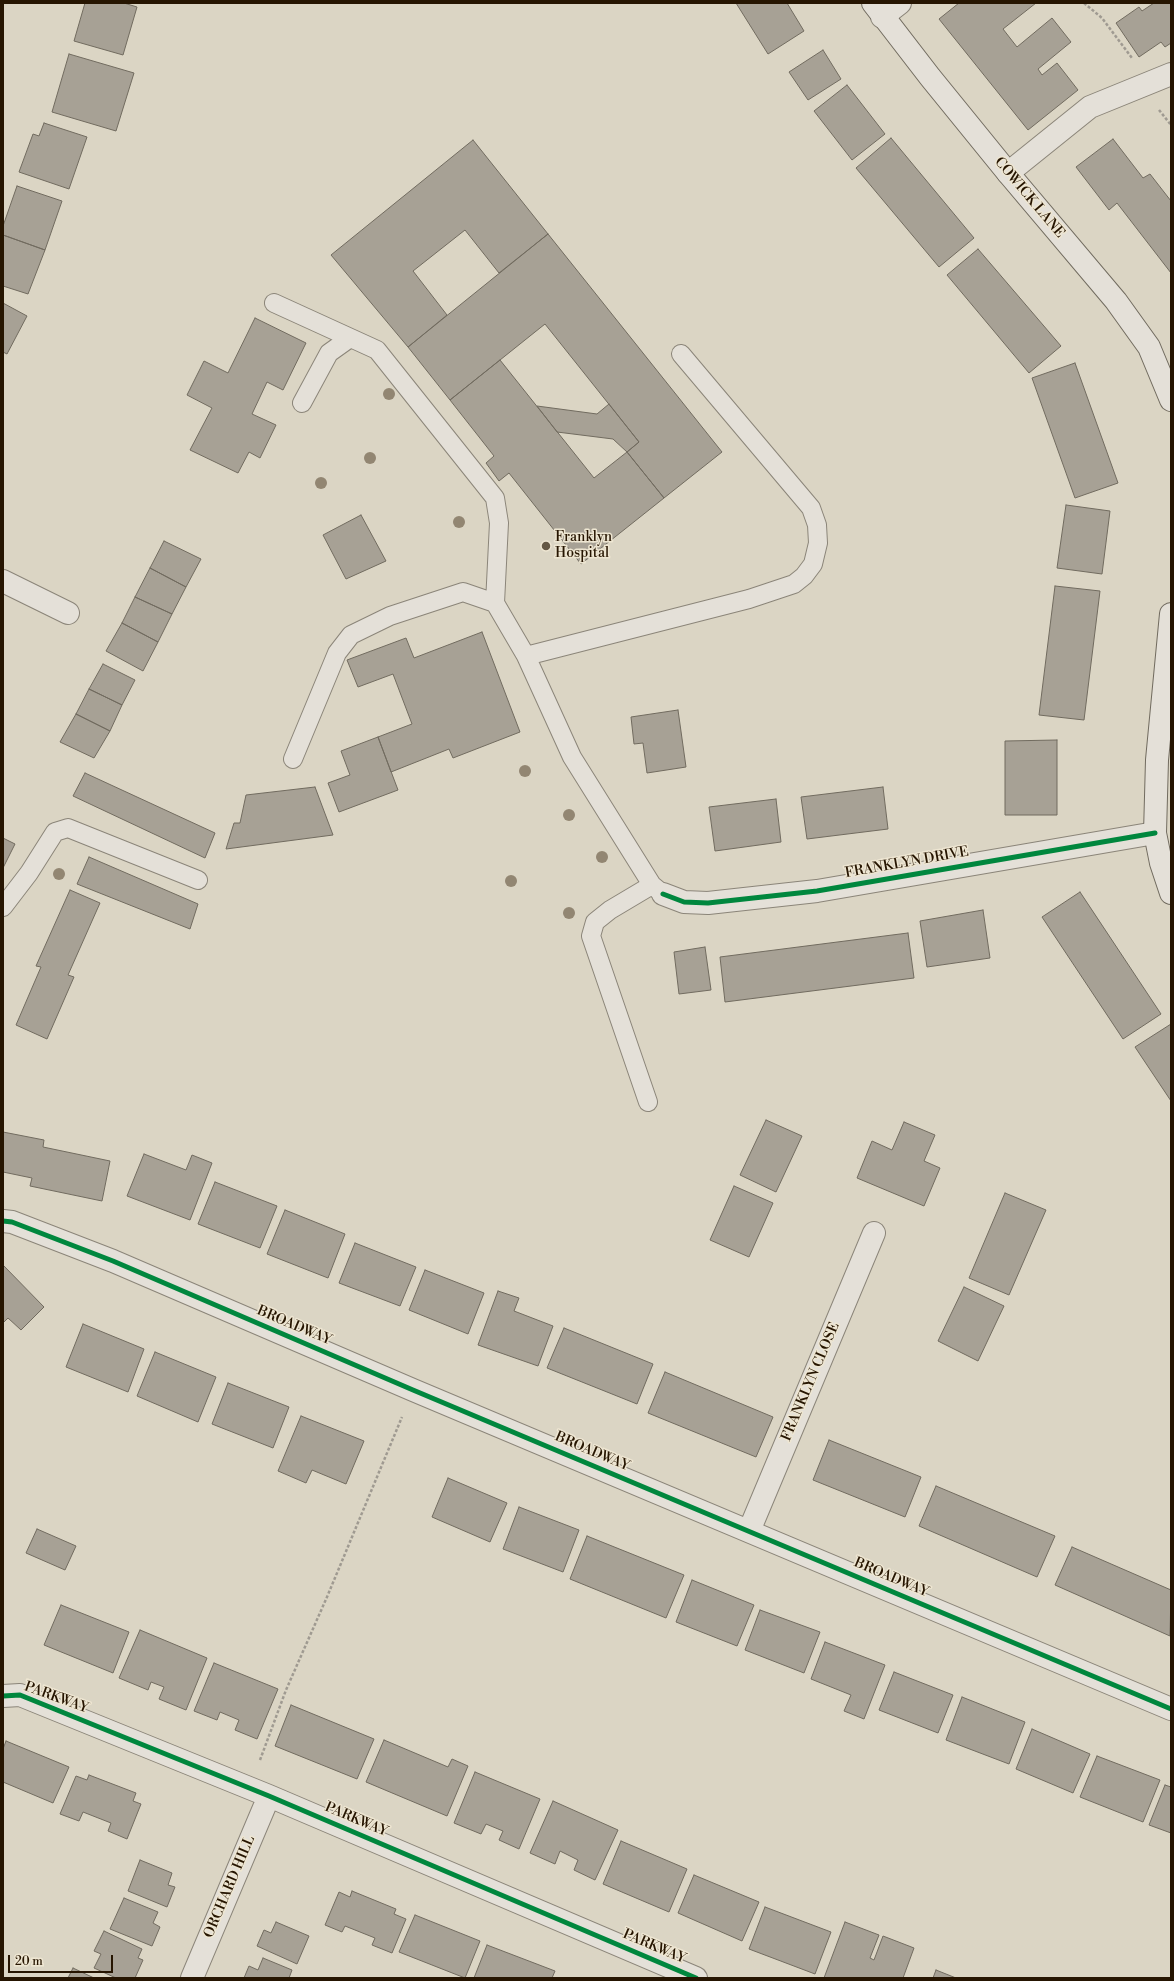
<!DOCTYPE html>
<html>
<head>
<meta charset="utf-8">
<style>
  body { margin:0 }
  #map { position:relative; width:1174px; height:1981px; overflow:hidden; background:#dbd5c4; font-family:"Libre Bodoni",serif }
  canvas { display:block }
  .frame { position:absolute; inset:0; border:4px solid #261501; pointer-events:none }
  .scale { position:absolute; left:8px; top:1955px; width:105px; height:18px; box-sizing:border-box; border:2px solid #261501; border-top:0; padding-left:5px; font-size:12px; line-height:14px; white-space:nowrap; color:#261501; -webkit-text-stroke:3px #eee6d2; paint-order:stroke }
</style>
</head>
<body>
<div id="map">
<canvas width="1174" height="1981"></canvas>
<div class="frame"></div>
<div class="scale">20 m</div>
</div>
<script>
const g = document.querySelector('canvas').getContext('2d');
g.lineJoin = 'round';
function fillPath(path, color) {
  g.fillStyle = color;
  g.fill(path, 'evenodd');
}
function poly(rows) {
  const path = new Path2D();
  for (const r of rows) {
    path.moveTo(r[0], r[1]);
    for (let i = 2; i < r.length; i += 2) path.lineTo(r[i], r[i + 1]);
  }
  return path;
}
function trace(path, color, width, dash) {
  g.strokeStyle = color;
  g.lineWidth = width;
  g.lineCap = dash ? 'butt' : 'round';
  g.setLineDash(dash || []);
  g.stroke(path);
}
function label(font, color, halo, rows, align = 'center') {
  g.font = font + ' "Libre Bodoni",serif';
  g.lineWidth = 3;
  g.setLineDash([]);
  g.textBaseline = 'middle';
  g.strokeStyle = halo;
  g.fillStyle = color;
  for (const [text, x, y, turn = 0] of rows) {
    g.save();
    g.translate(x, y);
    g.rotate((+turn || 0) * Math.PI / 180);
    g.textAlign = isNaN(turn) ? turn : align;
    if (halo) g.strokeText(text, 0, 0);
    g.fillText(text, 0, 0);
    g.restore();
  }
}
const building = poly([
  [85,3,124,3,137,7,123,55,74,41,85,3],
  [736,3,787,3,804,31,768,54,736,3],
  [959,3,1036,3,1003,29,1017,47,1052,18,1071,42,1038,69,1042,75,1057,63,1078,90,1028,130,939,19,959,3],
  [1154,3,1171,3,1171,43,1165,47,1161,42,1139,57,1116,23,1139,7,1142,11,1154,3],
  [823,50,841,79,808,100,789,72,823,50],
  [69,54,134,73,116,131,52,112,69,54],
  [847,85,885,134,852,160,814,111,847,85],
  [44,123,87,137,69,189,19,172,33,134,39,136,44,123],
  [891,138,974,238,939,267,856,168,891,138],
  [1113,139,1143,178,1150,174,1171,201,1171,273,1117,203,1109,210,1076,167,1113,139],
  [473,140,548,234,499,273,465,230,413,271,447,315,408,347,331,255,473,140],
  [17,186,62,201,45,250,3,235,3,226,17,186],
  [548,234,722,452,664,498,627,452,639,442,545,324,450,400,408,347,548,234],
  [3,235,45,250,28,294,3,286,3,235],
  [978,249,1061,346,1029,373,947,275,978,249],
  [3,303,27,316,7,354,3,352,3,303],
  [255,318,306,343,283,390,267,382,252,414,276,425,260,458,249,452,238,473,190,450,212,408,187,395,204,361,228,373,255,318],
  [500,360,594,478,627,452,664,498,581,564,509,473,499,481,486,463,494,456,450,400,500,360],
  [1075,363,1118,483,1075,498,1032,378,1075,363],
  [609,404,639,442,627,452,613,439,557,432,537,406,597,414,609,404],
  [1066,505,1110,511,1102,574,1057,568,1066,505],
  [361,515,386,561,346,579,323,535,361,515],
  [164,541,201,559,186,587,150,568,164,541],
  [150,568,186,587,172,614,135,597,150,568],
  [1055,586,1100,591,1084,720,1039,715,1055,586],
  [135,597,172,614,158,642,122,623,135,597],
  [122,623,158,642,143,671,106,651,122,623],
  [482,632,520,732,453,758,449,749,391,772,378,737,412,724,393,674,358,687,347,660,406,638,414,658,482,632],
  [103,664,135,680,122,705,89,689,103,664],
  [89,689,122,705,110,731,76,714,89,689],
  [678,710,686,767,647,773,643,743,634,744,631,717,678,710],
  [76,714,110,731,94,758,60,742,76,714],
  [378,737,398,790,339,812,328,783,350,775,341,751,378,737],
  [1057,740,1057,815,1005,815,1005,741,1057,740],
  [85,773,215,833,205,858,73,796,85,773],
  [315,787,333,835,226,849,234,823,240,823,246,795,315,787],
  [883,787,888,829,807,839,801,797,883,787],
  [776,799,781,842,715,851,709,807,776,799],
  [3,838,15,844,3,868,3,838],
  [89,857,198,904,190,929,77,884,89,857],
  [70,890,100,903,68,975,74,977,47,1039,16,1025,41,967,36,966,70,890],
  [1080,892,1161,1014,1123,1039,1042,917,1080,892],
  [983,910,990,958,927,967,920,921,983,910],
  [908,933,914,978,725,1002,720,957,908,933],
  [705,947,711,990,679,994,674,952,705,947],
  [1171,1024,1171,1101,1135,1047,1171,1024],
  [766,1120,802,1136,776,1192,740,1175,766,1120],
  [904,1122,935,1135,924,1161,940,1168,924,1206,857,1178,872,1141,892,1150,904,1122],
  [3,1132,44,1140,43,1147,110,1161,102,1201,30,1186,32,1178,3,1172,3,1132],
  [144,1154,186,1170,192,1155,212,1163,190,1220,127,1196,144,1154],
  [215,1182,277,1206,260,1248,198,1224,215,1182],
  [734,1186,773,1203,749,1257,710,1240,734,1186],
  [1005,1193,1046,1210,1009,1295,969,1278,1005,1193],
  [285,1210,345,1234,328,1278,267,1254,285,1210],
  [355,1243,416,1267,400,1306,339,1283,355,1243],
  [3,1265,44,1307,21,1330,8,1318,3,1323,3,1265],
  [425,1270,484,1293,468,1334,409,1310,425,1270],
  [964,1287,1004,1306,978,1361,938,1341,964,1287],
  [498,1291,519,1298,514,1311,553,1326,538,1366,478,1345,498,1291],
  [83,1324,144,1349,128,1392,66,1367,83,1324],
  [564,1328,653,1364,637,1404,547,1368,564,1328],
  [155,1352,216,1377,198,1422,137,1396,155,1352],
  [665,1372,773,1417,756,1457,648,1413,665,1372],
  [228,1383,289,1407,273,1448,212,1424,228,1383],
  [301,1416,364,1441,346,1484,312,1470,306,1483,278,1471,301,1416],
  [829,1440,921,1477,905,1517,813,1480,829,1440],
  [448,1478,507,1503,490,1542,432,1517,448,1478],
  [936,1486,1055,1536,1037,1577,919,1526,936,1486],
  [519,1507,579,1530,563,1572,503,1549,519,1507],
  [37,1529,76,1546,65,1570,26,1553,37,1529],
  [587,1536,684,1575,666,1618,570,1579,587,1536],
  [1072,1547,1171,1590,1170,1636,1055,1585,1072,1547],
  [692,1580,754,1605,737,1646,676,1622,692,1580],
  [61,1605,129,1632,113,1673,44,1645,61,1605],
  [760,1610,820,1632,804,1673,745,1650,760,1610],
  [140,1630,207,1658,186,1710,159,1699,164,1687,151,1682,148,1690,119,1678,140,1630],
  [825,1642,885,1665,864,1719,844,1711,851,1695,811,1679,825,1642],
  [214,1663,278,1689,257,1739,235,1730,239,1720,220,1712,217,1720,194,1711,214,1663],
  [894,1672,953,1695,938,1733,879,1710,894,1672],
  [962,1697,1025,1722,1009,1764,946,1740,962,1697],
  [291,1705,374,1739,357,1779,275,1746,291,1705],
  [1032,1729,1090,1754,1073,1793,1016,1769,1032,1729],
  [384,1740,448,1767,452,1759,468,1766,447,1816,366,1782,384,1740],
  [6,1741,69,1767,53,1803,3,1782,3,1749,6,1741],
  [1097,1756,1160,1780,1143,1822,1080,1797,1097,1756],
  [475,1772,540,1799,519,1849,499,1840,503,1831,486,1824,481,1834,454,1823,475,1772],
  [89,1775,136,1793,133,1801,141,1804,127,1839,108,1831,111,1823,83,1812,79,1821,60,1814,76,1776,87,1780,89,1775],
  [1165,1785,1171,1787,1171,1833,1149,1825,1165,1785],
  [553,1801,618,1830,595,1880,574,1870,578,1860,560,1851,555,1864,530,1853,553,1801],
  [621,1841,687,1869,669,1912,603,1884,621,1841],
  [140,1860,172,1873,168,1885,175,1887,167,1907,128,1891,140,1860],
  [694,1875,759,1902,742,1941,678,1913,694,1875],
  [352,1891,396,1909,394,1914,406,1919,392,1953,372,1945,375,1938,345,1926,342,1932,325,1925,339,1892,350,1897,352,1891],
  [124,1898,158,1912,153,1923,160,1927,152,1946,110,1929,124,1898],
  [765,1907,831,1932,815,1974,749,1949,765,1907],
  [415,1915,480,1941,465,1978,399,1952,415,1915],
  [276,1922,309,1936,297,1964,257,1946,264,1930,271,1933,276,1922],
  [845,1922,879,1935,870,1958,874,1960,883,1936,914,1948,903,1978,824,1978,845,1922],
  [104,1931,142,1949,138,1958,143,1960,135,1978,116,1978,94,1968,101,1954,94,1951,104,1931],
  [487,1945,555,1971,552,1978,474,1978,487,1945],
  [263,1958,292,1970,289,1978,244,1978,249,1966,258,1970,263,1958],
  [73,1968,94,1978,68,1978,73,1968],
  [936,1970,956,1978,933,1978,936,1970]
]);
fillPath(building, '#a7a195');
trace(building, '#716b5f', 1);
const lane = poly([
  [274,303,377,350,495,498,499,523,495,603,526,656],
  [302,403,329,353,350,338],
  [293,759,337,653,351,635,390,616,463,592,495,603],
  [663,894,652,885,572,757,526,656,749,599,794,584,804,576,813,564,818,543,817,525,811,508,681,354],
  [3,907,29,873,55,832,68,828,198,880],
  [648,1102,591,936,595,922,610,910,652,885]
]);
const street = poly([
  [882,17,900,3],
  [1008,173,1090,107,1171,74],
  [3,581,68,613],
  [663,894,684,902,708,903,817,891,1155,833],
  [3,1221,12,1222,113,1261,413,1390,1171,1709],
  [749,1531,874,1233],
  [3,1696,20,1695,269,1796,696,1978],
  [192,1978,269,1796]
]);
const secondary = poly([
  [873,3,930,77,1008,173,1116,301,1149,347,1171,400],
  [1171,614,1157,760,1155,833,1161,863,1171,893]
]);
trace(lane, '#8b8579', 20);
trace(street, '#8b8579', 24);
trace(secondary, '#716b5f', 24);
trace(poly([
  [1084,3,1102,18,1132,58],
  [1159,110,1171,125],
  [260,1760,286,1690,327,1597,402,1417]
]), '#9f9a91', 2.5, [3, 2]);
trace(lane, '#e4e0d8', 18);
trace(street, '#e4e0d8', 22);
trace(secondary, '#e4e0d8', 22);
trace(poly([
  [663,894,684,902,708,903,817,891,1155,833],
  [3,1221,12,1222,113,1261,413,1390,1171,1709],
  [3,1696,20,1695,269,1796,696,1978]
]), '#00873e', 5);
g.fillStyle = '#928672';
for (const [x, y] of [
  [389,394],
  [370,458],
  [321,483],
  [459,522],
  [525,771],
  [569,815],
  [602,857],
  [59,874],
  [511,881],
  [569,913]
]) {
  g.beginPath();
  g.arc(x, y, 6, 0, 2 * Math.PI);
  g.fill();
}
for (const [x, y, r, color] of [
  [546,546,5,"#655845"]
]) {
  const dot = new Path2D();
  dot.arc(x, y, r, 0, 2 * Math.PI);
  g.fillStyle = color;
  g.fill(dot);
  trace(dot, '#eee6d2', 1.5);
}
label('14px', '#261501', '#eee6d2', [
  ["COWICK LANE",1029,198,50],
  ["FRANKLYN DRIVE",907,863,-10],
  ["BROADWAY",294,1326,23],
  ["FRANKLYN CLOSE",811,1382,-67],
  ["BROADWAY",592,1452,23],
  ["BROADWAY",891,1578,23],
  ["PARKWAY",56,1698,20],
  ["PARKWAY",356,1820,23],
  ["ORCHARD HILL",230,1887,-67],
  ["PARKWAY",654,1947,23]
]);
label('14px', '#261501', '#eee6d2', [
  ["Franklyn",555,538],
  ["Hospital",555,554]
], 'left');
</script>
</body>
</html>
